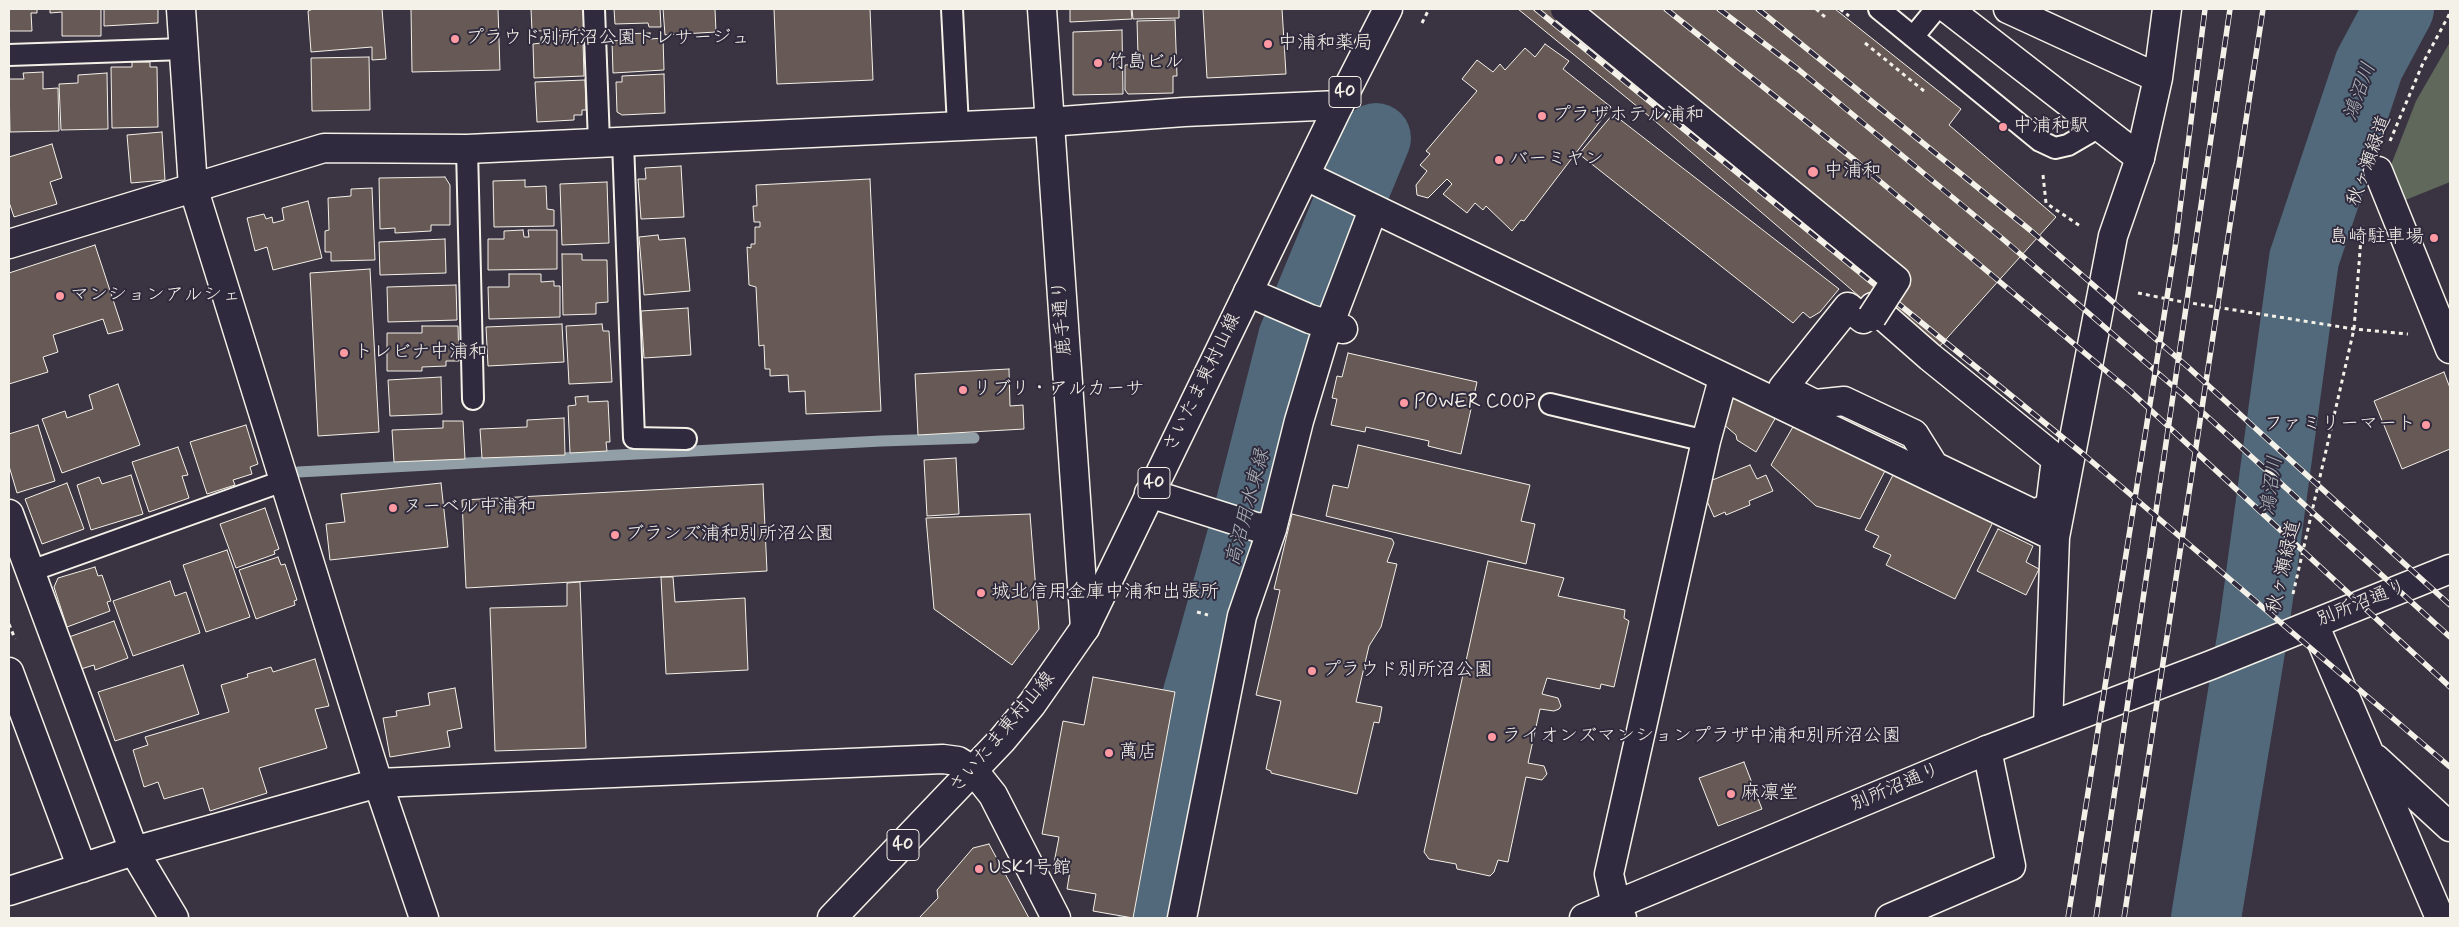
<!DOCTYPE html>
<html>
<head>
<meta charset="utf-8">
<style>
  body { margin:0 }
  #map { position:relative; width:2459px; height:927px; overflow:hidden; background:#3a3342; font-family:Mynerve,sans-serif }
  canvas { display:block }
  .frame { position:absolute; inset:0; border:10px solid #f4f1e8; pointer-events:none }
</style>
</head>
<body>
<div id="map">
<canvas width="2459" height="927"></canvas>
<div class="frame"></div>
</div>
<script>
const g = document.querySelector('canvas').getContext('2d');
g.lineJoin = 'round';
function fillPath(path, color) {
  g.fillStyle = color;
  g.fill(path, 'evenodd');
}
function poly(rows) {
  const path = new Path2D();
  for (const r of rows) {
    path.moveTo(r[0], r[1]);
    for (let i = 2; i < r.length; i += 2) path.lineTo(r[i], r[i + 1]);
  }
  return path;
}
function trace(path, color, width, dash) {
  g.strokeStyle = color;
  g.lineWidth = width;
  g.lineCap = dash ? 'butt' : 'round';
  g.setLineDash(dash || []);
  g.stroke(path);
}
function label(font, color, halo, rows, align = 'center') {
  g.font = font + ' Mynerve,"Klee One",sans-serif';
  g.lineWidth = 4;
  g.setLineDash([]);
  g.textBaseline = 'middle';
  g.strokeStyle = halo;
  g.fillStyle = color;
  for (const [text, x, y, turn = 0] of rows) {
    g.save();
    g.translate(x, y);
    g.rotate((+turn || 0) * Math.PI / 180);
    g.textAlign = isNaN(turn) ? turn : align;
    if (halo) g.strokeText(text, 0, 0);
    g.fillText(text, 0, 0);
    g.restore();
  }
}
fillPath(poly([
  [2450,42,2450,182,2403,201,2391,165,2416,101]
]), '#5f685b');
trace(poly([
  [298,472,881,441,974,438]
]), '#929fa7', 11);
trace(poly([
  [1153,918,1192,715,1247,519,1293,338,1376,138],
  [2206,918,2254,626,2304,259,2369,65,2399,9]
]), '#51697b', 70);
const building = poly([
  [9,9,37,9,37,13,31,13,32,31,9,31,9,9],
  [50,9,101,9,101,36,62,36,62,12,50,13,50,9],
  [104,9,158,9,158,23,104,26,104,9],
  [313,9,382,9,386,59,372,60,372,47,311,52,308,11,313,9],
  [411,9,498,9,500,70,412,72,411,9],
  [531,9,583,9,584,30,532,31,531,9],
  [614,9,660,9,661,27,649,27,648,23,615,24,614,9],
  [663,9,715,9,716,32,665,35,663,9],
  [774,9,870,9,873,80,777,84,774,9],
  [1070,9,1131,9,1132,19,1070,22,1070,9],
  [1132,9,1179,9,1179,18,1133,19,1132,9],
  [1203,9,1282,9,1286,74,1207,78,1203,9],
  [1518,9,1835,9,1961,109,1949,125,2056,217,1930,357,1655,121,1518,9],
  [1175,20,1177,76,1173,76,1173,93,1128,94,1125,90,1125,65,1144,64,1143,55,1138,55,1137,21,1175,20],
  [1122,30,1123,94,1073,95,1073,32,1122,30],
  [650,33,650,39,663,38,664,70,613,73,612,41,623,40,622,34,650,33],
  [573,35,573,43,583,42,584,76,534,78,533,44,541,43,541,37,573,35],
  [1545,44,1569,61,1563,69,1611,107,1524,221,1521,220,1512,231,1486,206,1483,210,1475,203,1467,213,1443,194,1452,184,1447,179,1428,198,1417,195,1416,185,1427,171,1420,165,1430,154,1426,151,1477,91,1462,79,1477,60,1493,72,1500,64,1505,70,1525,48,1535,57,1545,44],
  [369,57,370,110,312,111,311,58,369,57],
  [132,62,150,62,150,67,157,67,158,127,112,128,111,67,132,67,132,62],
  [43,72,43,89,58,88,59,131,10,132,9,79,24,79,23,73,43,72],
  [107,73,108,129,61,130,59,84,78,83,78,75,107,73],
  [664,74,665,113,622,115,617,112,616,82,622,82,622,76,664,74],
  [585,80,586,110,582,110,582,115,574,115,574,120,537,122,535,82,585,80],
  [1613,114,1839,289,1820,312,1810,318,1803,312,1793,323,1579,154,1613,114],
  [162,132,165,180,131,183,127,135,162,132],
  [52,144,62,178,50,182,57,204,14,217,9,202,9,157,52,144],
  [681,166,684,217,641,219,638,179,646,179,645,168,681,166],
  [445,177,450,185,450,225,431,225,431,231,395,233,395,228,380,229,379,178,445,177],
  [870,179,881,411,806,414,805,391,789,392,788,375,770,376,770,369,765,369,764,345,759,346,756,287,749,285,747,247,751,248,751,244,755,244,755,227,760,227,760,222,754,222,753,206,757,206,756,185,870,179],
  [525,180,525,187,546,186,547,209,554,210,554,226,494,227,493,181,525,180],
  [607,182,609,243,562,245,560,184,607,182],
  [372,188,375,260,331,261,331,252,325,252,325,231,329,230,328,198,351,196,351,189,372,188],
  [308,201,322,258,273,270,267,247,255,251,247,218,264,214,266,219,272,217,273,223,284,220,282,208,308,201],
  [523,230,524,237,529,237,528,230,557,230,557,269,488,270,488,239,504,239,504,231,523,230],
  [658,235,659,240,685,238,690,291,644,295,639,237,658,235],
  [445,239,446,273,380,275,379,242,445,239],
  [95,245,123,330,108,334,103,319,53,335,58,352,43,357,48,372,9,384,9,273,95,245],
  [562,254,582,254,582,260,607,260,608,302,596,303,596,314,563,315,562,254],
  [370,269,379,432,318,436,310,273,370,269],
  [509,274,541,274,541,282,554,281,554,286,560,286,560,317,489,319,488,287,509,287,509,274],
  [456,285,457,320,388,322,387,287,456,285],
  [688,308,691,355,644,358,641,311,688,308],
  [562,324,564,362,488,366,486,327,562,324],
  [602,324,603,331,609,331,612,382,569,384,566,326,602,324],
  [422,326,458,326,459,361,446,361,446,366,422,367,422,371,387,371,387,333,422,333,422,326],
  [1348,353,1477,382,1461,454,1428,446,1429,441,1366,427,1365,432,1331,425,1337,399,1332,398,1337,376,1342,377,1348,353],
  [1009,369,1010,406,1023,405,1024,429,918,435,915,374,1009,369],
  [2444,372,2450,388,2450,449,2402,469,2374,401,2444,372],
  [441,377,442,414,390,416,388,380,441,377],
  [118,384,140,445,62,473,42,419,65,411,67,418,93,409,89,395,118,384],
  [1730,395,1776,417,1756,452,1737,440,1736,435,1722,423,1730,395],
  [588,396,588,402,608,401,610,442,606,442,607,451,570,453,568,406,576,405,575,397,588,396],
  [564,418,565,455,482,458,480,429,527,427,527,420,564,418],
  [443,421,463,421,465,459,394,462,392,430,443,428,443,421],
  [38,425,55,481,17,493,9,466,9,434,38,425],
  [246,425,258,464,250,467,252,474,233,480,235,485,207,494,190,442,246,425],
  [1794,425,1886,469,1860,519,1816,506,1771,465,1794,425],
  [1358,445,1530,485,1521,521,1535,524,1526,564,1326,516,1333,485,1348,488,1358,445],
  [178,447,188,475,182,476,189,498,149,512,132,462,178,447],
  [956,458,959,514,927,516,924,460,956,458],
  [1750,465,1757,479,1766,475,1773,491,1749,501,1750,505,1726,515,1725,512,1714,517,1700,485,1750,465],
  [1895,471,1994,520,1955,599,1886,565,1891,555,1873,547,1879,536,1865,530,1895,471],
  [131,475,143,514,91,530,77,485,99,477,102,484,131,475],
  [67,483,84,529,42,544,25,499,67,483],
  [441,483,448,547,330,560,326,524,345,522,341,494,441,483],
  [763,484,767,571,466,588,462,500,763,484],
  [265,508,279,549,274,551,275,554,236,568,220,524,265,508],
  [1030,514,1039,629,1012,665,934,609,926,518,1030,514],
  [1292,514,1392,539,1394,543,1387,562,1397,564,1381,627,1369,646,1356,702,1382,707,1379,723,1374,722,1357,794,1271,773,1271,771,1266,769,1281,701,1256,695,1280,590,1274,589,1292,514],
  [1998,529,2033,546,2026,562,2039,569,2026,595,1977,571,1998,529],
  [227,550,250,617,206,632,183,565,227,550],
  [278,557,281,565,285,564,297,600,294,601,295,605,256,619,239,570,278,557],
  [1488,561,1564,578,1558,596,1625,610,1624,618,1629,621,1614,687,1601,684,1600,689,1547,678,1542,694,1558,698,1561,706,1559,709,1554,711,1540,709,1528,763,1544,766,1547,774,1542,780,1526,777,1508,862,1498,860,1494,872,1490,876,1457,869,1456,864,1429,859,1424,852,1488,561],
  [95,567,98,576,102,575,111,601,107,602,110,611,67,627,54,587,58,578,95,567],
  [661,577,673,577,675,602,745,598,748,670,666,674,661,577],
  [170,581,175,596,186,592,200,633,133,656,113,601,170,581],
  [580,582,586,748,495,751,490,608,567,606,567,583,580,582],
  [114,621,128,658,95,670,94,665,81,669,69,637,114,621],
  [315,659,329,706,315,709,327,748,259,768,267,793,210,811,203,788,164,799,158,782,144,787,133,750,148,745,145,737,229,712,221,685,248,677,247,674,271,667,273,672,315,659],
  [183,665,199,714,115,741,98,692,183,665],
  [1093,677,1175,692,1133,918,1093,911,1096,894,1067,889,1070,871,1053,868,1059,837,1042,834,1063,721,1084,725,1093,677],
  [455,688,462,728,447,731,450,747,390,757,383,718,397,716,396,711,430,705,428,693,455,688],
  [1744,762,1762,809,1718,826,1699,778,1744,762],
  [989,844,1029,918,919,918,938,898,937,890,973,848,989,844]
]);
fillPath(building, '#675955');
trace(building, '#f4f1e8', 1);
const service = poly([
  [594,9,599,142],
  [952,9,958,126],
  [1879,9,2040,141,2055,148,2068,145,2099,127],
  [1913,37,1936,9],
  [9,55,184,49],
  [623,142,634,438,686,439],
  [467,149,473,399],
  [1550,404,1706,441],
  [31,571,283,481]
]);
const pedestrian = poly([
  [1848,307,1863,319,1873,307,1930,357,2056,459,2050,507,2034,514,1934,466,1914,434,1844,401,1815,404,1783,388,1848,307]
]);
const minor = poly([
  [181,9,193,187,378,783,424,918],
  [2008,9,2158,78],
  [2378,171,2450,349],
  [1306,176,2055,537],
  [9,244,324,148,467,149,1048,122,1184,112,1339,105],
  [1248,292,1310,319,1343,329],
  [1149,493,1256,527,1272,529],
  [9,514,134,851,174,918],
  [2314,624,2440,918],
  [9,672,82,868],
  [2048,726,2055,537,2113,236,2140,158,2158,78,2167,9],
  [2376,759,2450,827],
  [9,891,134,851,378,783,943,759,958,761,974,771],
  [1182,918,1242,616,1272,529,1299,421,1323,341,1373,210],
  [1622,918,1616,905,1609,874,1706,441,1723,379],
  [1890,918,2011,866,1987,750]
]);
const tertiary = poly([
  [1042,9,1085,628],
  [1948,9,2140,158],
  [974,771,993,795,1056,918],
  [1584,918,1987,750,2211,665,2450,569]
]);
const primary = poly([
  [832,918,1002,740,1032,704,1085,628,1339,105,1388,9]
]);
trace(service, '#f4f1e8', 24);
trace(pedestrian, '#f4f1e8', 31);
trace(minor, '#f4f1e8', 31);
trace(tertiary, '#f4f1e8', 31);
trace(primary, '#f4f1e8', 31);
trace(poly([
  [1816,9,1825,17],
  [1840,9,1849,16],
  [1422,23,1429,9],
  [1865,43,1924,91],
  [2390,141,2423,63,2450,13],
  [2043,175,2046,203,2080,226],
  [2138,293,2178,301,2354,329,2408,334],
  [2293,594,2354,329,2362,225],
  [1197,612,1208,615],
  [9,624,15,639]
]), '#f4f1e8', 3, [4, 4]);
trace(service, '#2f2a3d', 20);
trace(pedestrian, '#2f2a3d', 28);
trace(minor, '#2f2a3d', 28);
trace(tertiary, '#2f2a3d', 28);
trace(primary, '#2f2a3d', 28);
const rail = poly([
  [1536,9,2083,454,2450,767],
  [1666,9,1857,162,2130,391,2450,687],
  [1719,9,1799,70,2004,240,2189,400,2450,637],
  [1758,9,2030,230,2189,368,2450,605],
  [2068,918,2176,241,2205,9],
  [2096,918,2230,9],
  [2124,918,2263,9]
]);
trace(rail, '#f4f1e8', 5.5);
trace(rail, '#2f2a3d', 4, [11]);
const pedestrianBridge = poly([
  [1565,9,1896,280,1872,317]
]);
trace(pedestrianBridge, '#f4f1e8', 31, []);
trace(pedestrianBridge, '#2f2a3d', 28);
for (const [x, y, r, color] of [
  [455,39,5,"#ff9aa2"],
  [1268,44,5,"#ff9aa2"],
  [1098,63,5,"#ff9aa2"],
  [1542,116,5,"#ff9aa2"],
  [2003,127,5,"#ff9aa2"],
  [1499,160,5,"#ff9aa2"],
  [1813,172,6,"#ff9aa2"],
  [2434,238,5,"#ff9aa2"],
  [60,296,5,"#ff9aa2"],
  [344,353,5,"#ff9aa2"],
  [963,390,5,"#ff9aa2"],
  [1404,403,5,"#ff9aa2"],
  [2426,425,5,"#ff9aa2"],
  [393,508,5,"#ff9aa2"],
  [615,535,5,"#ff9aa2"],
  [981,593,5,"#ff9aa2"],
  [1312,671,5,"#ff9aa2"],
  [1492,737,5,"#ff9aa2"],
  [1109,753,5,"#ff9aa2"],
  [1731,794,5,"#ff9aa2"],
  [979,869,5,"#ff9aa2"]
]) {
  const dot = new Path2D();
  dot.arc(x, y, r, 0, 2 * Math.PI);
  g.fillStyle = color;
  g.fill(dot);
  trace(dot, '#2f2a3d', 2);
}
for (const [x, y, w] of [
  [1345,92,32],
  [1154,483,32],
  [903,845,32]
]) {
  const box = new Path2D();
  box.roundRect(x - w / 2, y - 15.5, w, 31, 4);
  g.fillStyle = '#2f2a3d';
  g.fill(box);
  trace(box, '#f4f1e8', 1);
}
label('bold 18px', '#f4f1e8', null, [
  ["40",1345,92],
  ["40",1154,483],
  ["40",903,845]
]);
label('19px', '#f4f1e8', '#2f2a3d', [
  ["プラウド別所沼公園トレサージュ",465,39],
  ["中浦和薬局",1278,44],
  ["竹島ビル",1108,63],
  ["プラザホテル浦和",1552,116],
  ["中浦和駅",2013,127],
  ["バーミヤン",1509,160],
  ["中浦和",1824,172],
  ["島崎駐車場",2424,238,"right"],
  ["マンションアルシェ",70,296],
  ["トレビナ中浦和",354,353],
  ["リブリ・アルカーサ",973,390],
  ["POWER COOP",1414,403],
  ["ファミリーマート",2416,425,"right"],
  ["ヌーベル中浦和",403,508],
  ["ブランズ浦和別所沼公園",625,535],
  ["城北信用金庫中浦和出張所",991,593],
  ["プラウド別所沼公園",1322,671],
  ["ライオンズマンションプラザ中浦和別所沼公園",1502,737],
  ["萬店",1119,753],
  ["麻凛堂",1741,794],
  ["USK1号館",989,869]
], 'left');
label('19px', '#f4f1e8', '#2f2a3d', [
  ["秋ヶ瀬緑道",2370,161,-70],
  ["鹿手通り",1063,318,-94],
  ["さいたま東村山線",1203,383,-64],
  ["秋ヶ瀬緑道",2285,567,-77],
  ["別所沼通り",2362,604,-22],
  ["さいたま東村山線",1003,733,-50],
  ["別所沼通り",1896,788,-23]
]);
label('italic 20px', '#abb4b7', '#2f2a3d', [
  ["鴻沼川",2361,92,-70],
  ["鴻沼川",2273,486,-82],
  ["高沼用水東縁",1249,508,-75]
]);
</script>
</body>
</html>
